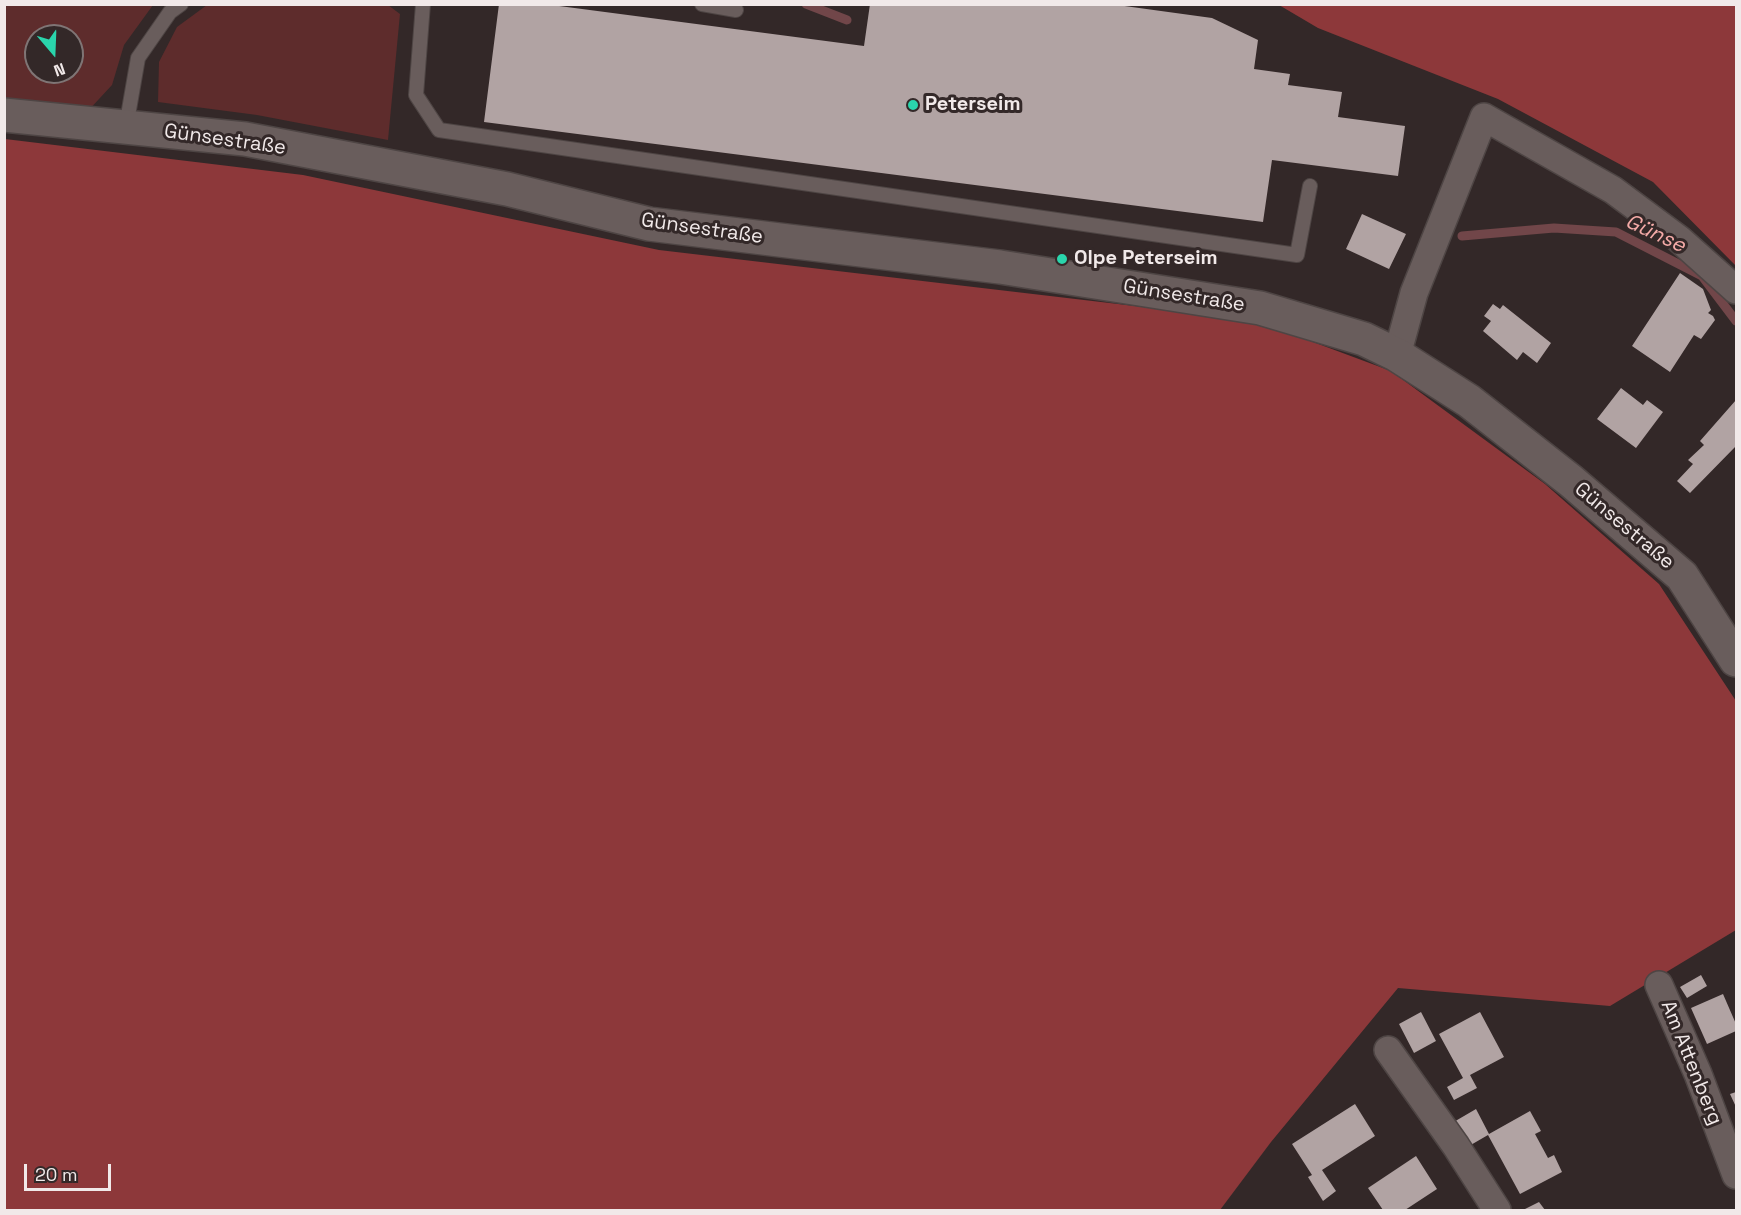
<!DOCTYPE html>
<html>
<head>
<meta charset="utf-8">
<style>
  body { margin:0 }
  #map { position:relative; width:1741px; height:1215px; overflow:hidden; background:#332828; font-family:"Space Grotesk",sans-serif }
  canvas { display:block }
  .frame { position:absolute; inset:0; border:6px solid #f1e9e9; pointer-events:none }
  .north { position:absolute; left:24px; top:24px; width:60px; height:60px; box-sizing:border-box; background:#332828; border:2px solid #7f7575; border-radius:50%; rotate:161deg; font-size:16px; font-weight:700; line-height:24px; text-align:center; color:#f1e9e9 }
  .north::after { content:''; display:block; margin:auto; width:21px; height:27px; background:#2ad5ac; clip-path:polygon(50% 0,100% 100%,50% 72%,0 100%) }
  .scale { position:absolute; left:24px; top:1164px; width:87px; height:27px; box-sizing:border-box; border:3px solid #f1e9e9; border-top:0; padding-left:8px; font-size:18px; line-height:21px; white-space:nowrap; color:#f1e9e9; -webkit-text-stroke:4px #332828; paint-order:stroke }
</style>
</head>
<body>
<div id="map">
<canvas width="1741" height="1215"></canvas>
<div class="frame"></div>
<div class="north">N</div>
<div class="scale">20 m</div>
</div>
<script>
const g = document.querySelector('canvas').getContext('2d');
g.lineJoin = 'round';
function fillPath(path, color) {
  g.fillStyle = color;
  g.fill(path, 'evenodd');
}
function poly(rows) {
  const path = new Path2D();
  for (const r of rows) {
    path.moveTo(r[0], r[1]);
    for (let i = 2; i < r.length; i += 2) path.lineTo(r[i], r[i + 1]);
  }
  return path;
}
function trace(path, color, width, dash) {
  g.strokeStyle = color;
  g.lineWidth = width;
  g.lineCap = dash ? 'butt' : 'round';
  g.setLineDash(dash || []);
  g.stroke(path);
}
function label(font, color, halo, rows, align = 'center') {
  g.font = font + ' "Space Grotesk",sans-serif';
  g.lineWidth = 6;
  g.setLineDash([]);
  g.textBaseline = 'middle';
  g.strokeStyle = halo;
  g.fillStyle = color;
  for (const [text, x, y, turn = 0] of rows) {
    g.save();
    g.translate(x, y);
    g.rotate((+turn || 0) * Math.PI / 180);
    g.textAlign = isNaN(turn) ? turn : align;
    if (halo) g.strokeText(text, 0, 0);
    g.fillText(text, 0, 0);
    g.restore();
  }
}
fillPath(poly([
  [4,5,153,5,124,45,112,85,86,113,5,106],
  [36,36,72,36,72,72,36,72],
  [207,5,388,5,400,14,388,140,257,115,158,102,159,62,177,27]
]), '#5e2c2c');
fillPath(poly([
  [1279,5,1736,5,1736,266,1653,182,1498,99,1318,28],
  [5,139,303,175,659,250,1254,320,1391,371,1545,484,1659,584,1736,701,1736,930,1610,1006,1398,988,1271,1142,1220,1210,5,1210]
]), '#8d383a');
trace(poly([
  [806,4,847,20],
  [1462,236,1554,228,1616,232,1702,276,1736,321]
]), '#714649', 9);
fillPath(poly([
  [499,4,544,4,864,46,870,4,1110,4,1212,18,1258,40,1254,69,1290,74,1288,85,1342,92,1338,117,1405,126,1398,176,1272,160,1263,222,484,122],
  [1362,214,1406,234,1389,269,1346,249],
  [1680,273,1703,289,1711,310,1708,313,1713,316,1715,320,1701,339,1694,335,1670,372,1632,346],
  [1493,304,1500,309,1503,305,1551,343,1537,363,1523,352,1517,360,1483,331,1491,321,1484,316],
  [1621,388,1643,405,1647,400,1663,412,1636,448,1597,419],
  [1736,400,1736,446,1690,493,1677,481,1693,464,1688,460,1704,445,1700,441],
  [1701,975,1707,986,1687,998,1680,987],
  [1723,994,1736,1024,1736,1031,1707,1044,1691,1008],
  [1421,1012,1436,1041,1414,1053,1399,1024],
  [1480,1012,1504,1057,1470,1075,1477,1088,1454,1100,1447,1087,1463,1078,1439,1034],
  [1736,1092,1736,1107,1730,1094],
  [1355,1104,1375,1136,1322,1170,1336,1191,1323,1201,1308,1177,1312,1175,1292,1144],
  [1476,1109,1489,1134,1530,1111,1541,1131,1535,1134,1548,1158,1554,1155,1562,1172,1520,1194,1488,1135,1469,1146,1452,1123],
  [1416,1156,1437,1189,1405,1210,1383,1210,1368,1188],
  [1539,1202,1545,1210,1523,1210]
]), '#b1a3a3');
const service = poly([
  [423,4,416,95,439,130,1297,255,1310,186],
  [702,4,736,10],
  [126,127,138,58,170,12,181,4]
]);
const minor = poly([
  [1397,355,1414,293,1484,117,1613,190,1679,239,1736,290],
  [1659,985,1698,1074,1736,1175],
  [1388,1050,1456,1146,1497,1210]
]);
const tertiary = poly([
  [4,115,245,139,507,189,649,224,1000,267,1260,308,1364,339,1397,355,1469,401,1571,481,1682,576,1736,660]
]);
trace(service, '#4e4544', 16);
trace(minor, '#4e4544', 30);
trace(tertiary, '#4e4544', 36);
trace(service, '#695d5c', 14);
trace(minor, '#695d5c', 27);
trace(tertiary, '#695d5c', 33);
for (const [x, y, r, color] of [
  [913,105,6,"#2ad5ac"],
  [1062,259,6,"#2ad5ac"]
]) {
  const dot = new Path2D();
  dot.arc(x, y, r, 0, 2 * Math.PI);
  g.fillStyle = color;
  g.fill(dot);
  trace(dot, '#332828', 2);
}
label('bold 20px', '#f1e9e9', '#332828', [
  ["Peterseim",925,105],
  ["Olpe Peterseim",1074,259]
], 'left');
label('20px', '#f1e9e9', '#332828', [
  ["Günsestraße",225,140,8],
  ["Günsestraße",702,229,8],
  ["Günsestraße",1184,296,9],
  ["Günsestraße",1624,526,40],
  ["Am Attenberg",1691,1063,68]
]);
label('italic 21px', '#f5aba8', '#332828', [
  ["Günse",1655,234,25]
]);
</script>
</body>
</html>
